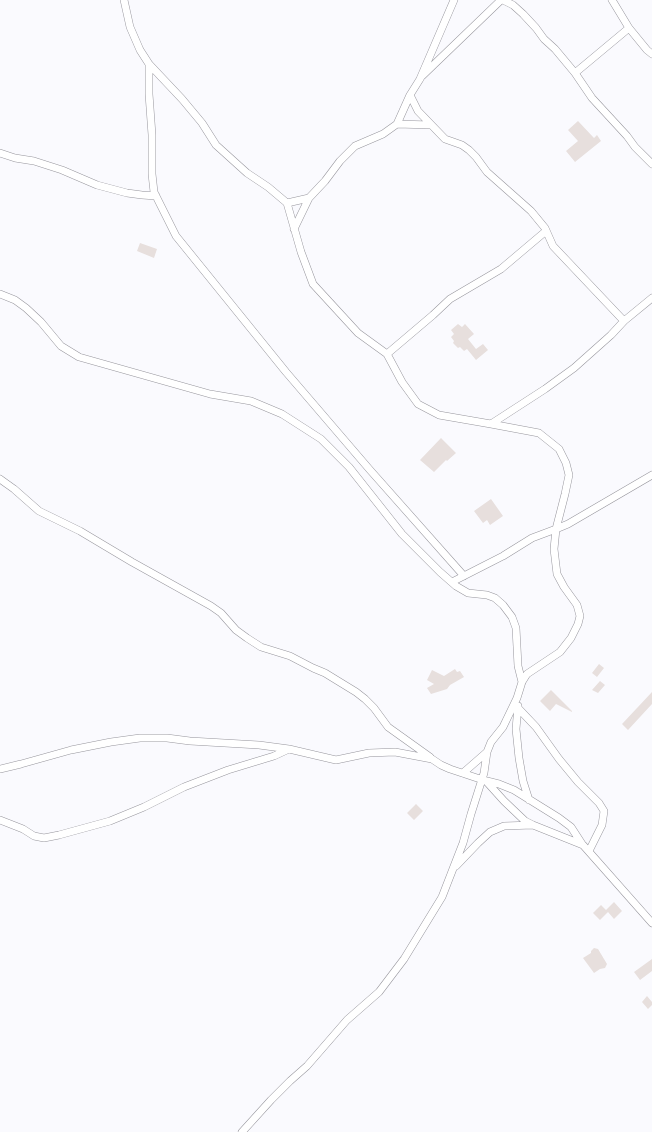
<!DOCTYPE html>
<html>
<head>
<meta charset="utf-8">
<style>
  body { margin:0 }
  canvas { display:block; background:#fafafe }
</style>
</head>
<body>
<canvas width="652" height="1132"></canvas>
<script>
const g = document.querySelector('canvas').getContext('2d');
g.lineJoin = 'round';
function fillPath(path, color) {
  g.fillStyle = color;
  g.fill(path, 'evenodd');
}
function poly(rows) {
  const path = new Path2D();
  for (const r of rows) {
    path.moveTo(r[0], r[1]);
    for (let i = 2; i < r.length; i += 2) path.lineTo(r[i], r[i + 1]);
  }
  return path;
}
function trace(path, color, width, dash) {
  g.strokeStyle = color;
  g.lineWidth = width;
  g.lineCap = dash ? 'butt' : 'round';
  g.setLineDash(dash || []);
  g.stroke(path);
}
fillPath(poly([
  [578,121,594,138,597,135,601,141,575,162,566,151,578,141,568,130],
  [140,243,157,249,154,258,137,251],
  [458,324,462,327,465,324,474,334,468,339,476,349,483,344,488,350,476,360,467,349,464,351,460,347,458,348,453,343,454,341,451,337,454,334,451,330],
  [441,438,456,453,447,461,446,460,434,472,420,460],
  [491,499,503,516,490,525,487,520,483,523,474,511],
  [599,664,604,668,597,677,592,673],
  [455,669,457,672,460,671,464,677,450,685,447,689,431,694,427,688,434,684,427,680,432,670,444,676],
  [600,681,605,685,598,693,592,690],
  [551,690,572,711,572,712,556,704,550,711,540,701],
  [652,692,652,704,628,730,622,724],
  [416,804,423,811,414,820,407,813],
  [614,902,622,911,614,919,608,912,600,920,593,913,601,905,606,910],
  [594,948,598,949,607,964,605,968,600,969,594,973,583,958,591,953,591,951],
  [652,959,652,971,640,980,634,972],
  [647,996,652,1002,652,1005,648,1009,642,1002]
]), '#e7dfdd');
const minor = poly([
  [124,0,130,27,140,50,149,64,182,99,202,123,216,145,247,173,268,187,287,203,301,252,313,284,358,333,387,354,402,382,418,404,439,415,491,424],
  [454,0,420,79,410,95,418,111,445,139,462,145,469,150,476,157,487,172,531,211,545,228,553,246,624,321],
  [503,0,513,5,523,14,536,28,544,39,555,49,575,73,592,98,627,136,635,147,652,164],
  [612,0,629,28,647,50,652,54],
  [149,64,149,94,152,135,152,174,154,192,176,236,286,372,370,470,464,576],
  [575,73,629,28],
  [422,76,501,0],
  [397,124,431,125],
  [0,153,15,158,34,161,62,170,97,185,127,193,142,195,156,196],
  [287,203,309,198,325,181,340,161,355,146,383,134,397,124,410,95],
  [294,229,309,198],
  [0,294,15,300,26,308,41,322,61,346,79,357,210,394,251,401,282,414,321,439,349,467,402,534,440,572,456,586,468,593,487,595,495,598,503,605,512,617,516,628,518,666,522,682],
  [387,354,433,315,450,299,501,269,546,231],
  [0,479,14,489,39,511,80,531,132,562,211,606,221,613,236,630,247,638,261,647,290,656,313,668,325,673,356,692,365,699,374,708,388,727,430,757],
  [452,582,503,556,532,538,556,529,565,494,569,475,566,463,559,449,539,433,491,424,545,389,574,368,611,335,624,321,652,298],
  [518,706,516,729,519,758,523,781,529,800],
  [518,708,536,727,559,759,578,782,599,803,604,811,602,825,589,851],
  [0,769,21,764,71,750,111,742,140,738,167,738,190,741,259,745,289,749],
  [463,773,487,752],
  [487,781,499,784,514,790,559,818,571,827,582,844],
  [0,820,23,829,34,836,44,838,59,835,110,821,144,807,184,787,228,770,274,756,289,749,336,760,369,753,395,752,432,759,441,765,450,769,486,781,504,801,525,821,533,825,583,845,652,923],
  [456,866,478,843,490,832,504,826,533,825],
  [242,1132,271,1100,290,1081,307,1066,347,1020,379,992,404,959,442,897,463,843,471,814,484,773,487,752,491,742,503,727,517,698,522,682,527,674,560,652,571,638,578,624,580,616,577,605,564,587,557,574,554,549,556,529,568,524,652,475]
]);
trace(minor, '#97969d', 8);
trace(minor, '#fff', 7);
</script>
</body>
</html>
